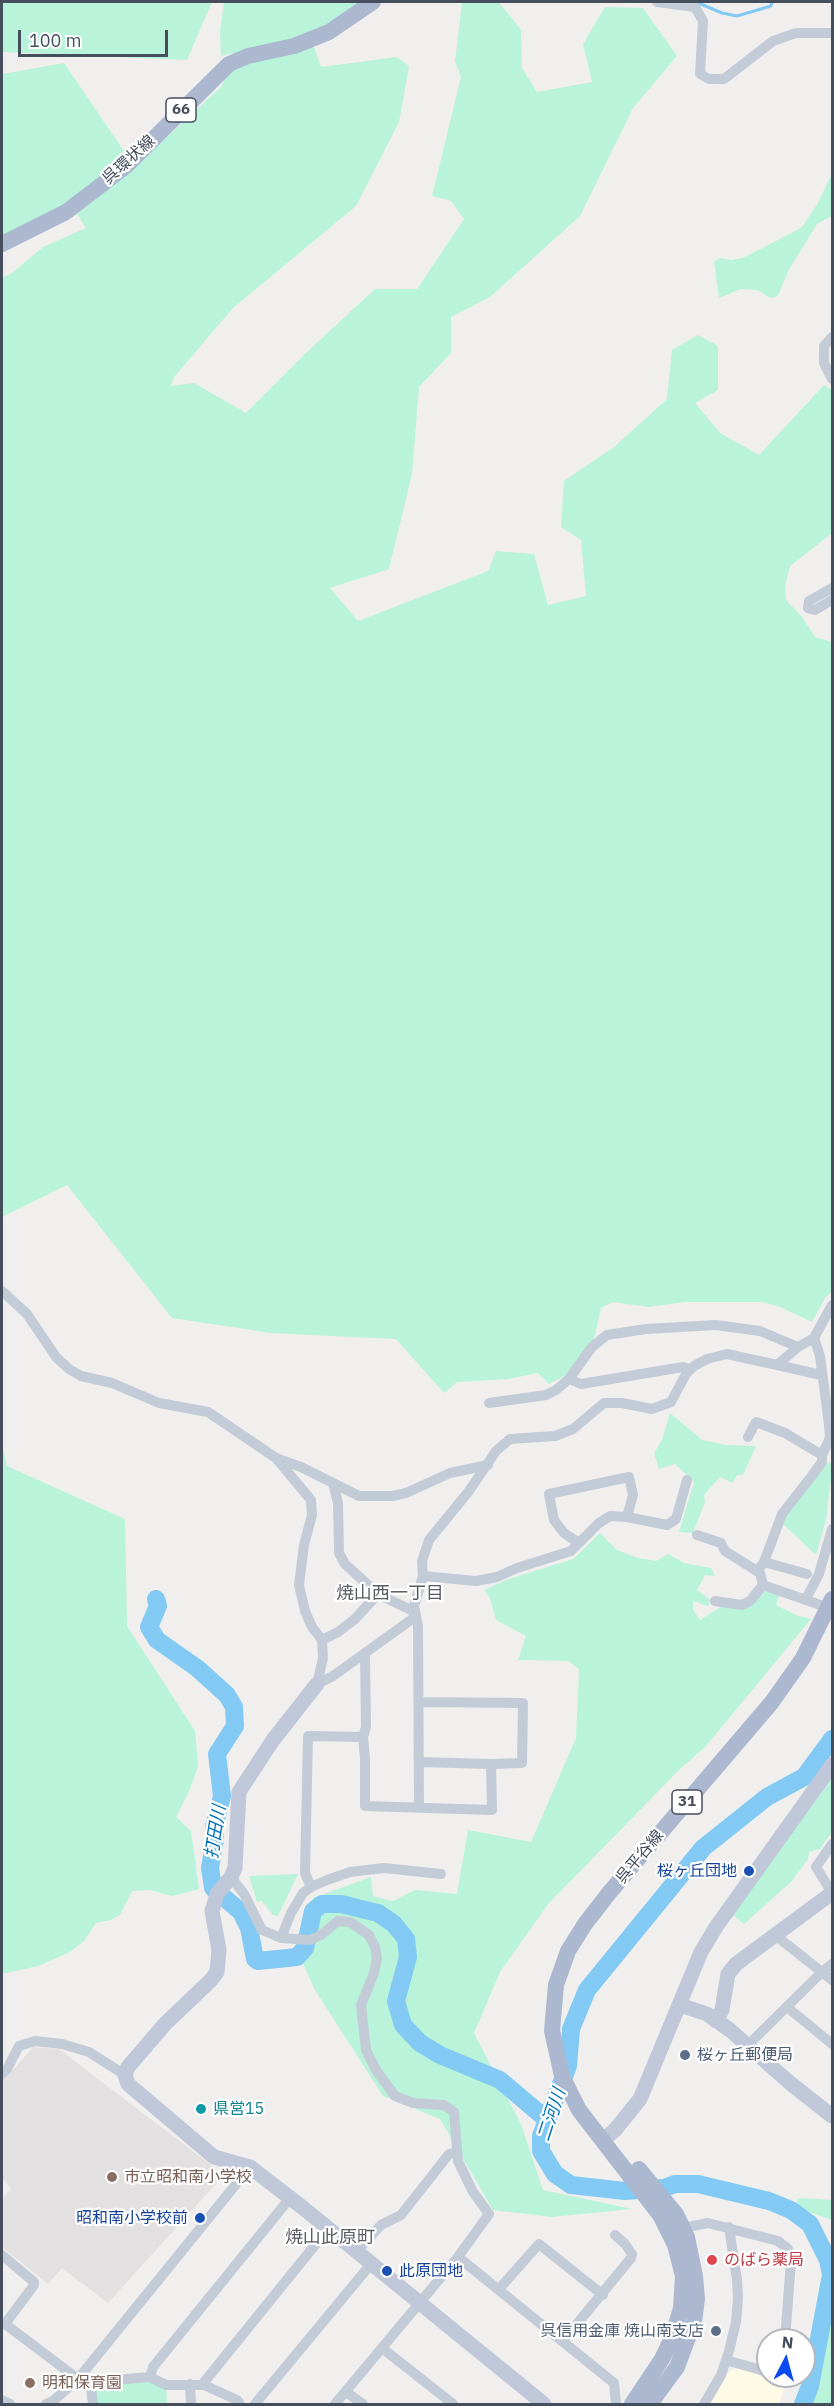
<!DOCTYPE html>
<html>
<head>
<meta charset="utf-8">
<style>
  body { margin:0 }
  #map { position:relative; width:834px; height:2406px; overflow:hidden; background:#f1efee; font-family:"IBM Plex Sans",sans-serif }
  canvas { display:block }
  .frame { position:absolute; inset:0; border:3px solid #454e5d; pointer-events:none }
  .north { position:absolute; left:756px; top:2328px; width:60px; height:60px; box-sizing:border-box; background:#fff; border:2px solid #b5b8be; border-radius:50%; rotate:6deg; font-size:16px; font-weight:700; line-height:24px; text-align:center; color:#454e5d }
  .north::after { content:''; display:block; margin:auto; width:21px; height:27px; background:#0a48f0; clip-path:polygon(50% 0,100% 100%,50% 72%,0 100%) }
  .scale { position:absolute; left:18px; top:30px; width:150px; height:27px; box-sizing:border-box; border:3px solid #454e5d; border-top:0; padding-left:8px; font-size:18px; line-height:21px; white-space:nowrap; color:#454e5d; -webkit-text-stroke:4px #fff; paint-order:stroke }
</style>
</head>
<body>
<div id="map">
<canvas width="834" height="2406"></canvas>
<div class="frame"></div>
<div class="north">N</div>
<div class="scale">100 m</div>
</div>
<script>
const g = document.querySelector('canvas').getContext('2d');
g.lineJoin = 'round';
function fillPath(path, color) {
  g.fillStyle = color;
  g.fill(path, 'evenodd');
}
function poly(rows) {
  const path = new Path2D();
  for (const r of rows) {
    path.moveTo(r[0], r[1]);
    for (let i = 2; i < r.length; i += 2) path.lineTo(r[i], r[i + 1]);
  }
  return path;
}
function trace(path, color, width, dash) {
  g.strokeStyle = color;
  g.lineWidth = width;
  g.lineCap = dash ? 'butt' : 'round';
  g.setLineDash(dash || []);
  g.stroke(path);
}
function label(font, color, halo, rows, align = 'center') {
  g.font = font + ' "IBM Plex Sans","Noto Sans JP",sans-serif';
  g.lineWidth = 4.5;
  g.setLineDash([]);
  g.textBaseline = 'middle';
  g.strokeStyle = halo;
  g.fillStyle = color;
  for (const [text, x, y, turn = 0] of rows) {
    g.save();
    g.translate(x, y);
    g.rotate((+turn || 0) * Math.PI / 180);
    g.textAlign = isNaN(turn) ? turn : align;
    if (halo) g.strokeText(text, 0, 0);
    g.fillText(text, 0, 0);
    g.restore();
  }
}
fillPath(poly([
  [736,2368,770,2378,784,2388,779,2404,711,2404,729,2372]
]), '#fdfae6');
fillPath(poly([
  [33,2047,59,2049,224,2175,108,2303,62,2268,48,2284,2,2247,2,2200,11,2188,2,2179,2,2077,13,2070]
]), '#e2e0e0');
fillPath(poly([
  [2,2,212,2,187,60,2,52],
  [224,2,365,2,310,35,321,67,397,57,409,66,399,122,356,206,233,308,174,377,171,386,194,383,246,413,307,352,375,289,417,289,464,219,451,201,432,196,461,77,455,61,462,3,499,2,521,30,522,68,537,92,592,82,583,44,605,7,643,8,677,56,633,108,580,216,490,297,451,317,451,353,419,387,412,474,389,569,330,588,358,621,488,571,496,551,534,554,548,605,586,596,581,540,561,527,564,481,614,447,667,399,672,350,698,335,718,346,718,390,695,403,720,433,759,455,824,385,832,390,832,533,790,566,785,586,786,600,802,617,815,637,832,642,832,1291,825,1298,812,1322,780,1307,762,1302,685,1302,649,1307,613,1302,601,1308,594,1339,568,1374,549,1384,538,1373,508,1379,457,1382,444,1393,396,1339,271,1333,172,1318,67,1185,2,1217,2,278,12,273,43,247,86,228,77,214,138,164,222,86,233,53,221,56,220,31],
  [64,63,124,151,110,170,57,214,2,238,2,74],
  [832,173,832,216,817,224,788,271,779,294,774,298,768,297,758,290,741,289,719,298,714,262,720,258,731,260,743,258,801,228,818,203],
  [670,1413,702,1440,727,1445,756,1446,743,1475,737,1475,733,1483,720,1477,704,1495,705,1502,693,1533,679,1532,694,1482,675,1464,659,1469,654,1453,662,1440],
  [2,1442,7,1466,125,1519,127,1626,195,1731,198,1766,190,1789,176,1817,191,1831,199,1889,172,1896,150,1890,132,1891,120,1915,111,1920,96,1923,84,1941,70,1952,38,1966,2,1974],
  [829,1462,832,1466,832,1470,826,1520,816,1555,781,1522,820,1470],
  [600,1533,617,1550,638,1558,656,1561,668,1554,684,1563,711,1568,715,1576,705,1575,697,1590,712,1601,707,1606,693,1601,693,1610,700,1620,722,1606,735,1609,766,1587,780,1593,776,1605,796,1615,811,1619,706,1746,680,1769,549,1903,500,1972,474,2033,521,2124,543,2190,632,2209,552,2217,493,2210,440,2119,383,2096,315,1990,301,1959,313,1898,371,1877,373,1896,393,1901,415,1890,457,1894,468,1830,531,1842,576,1738,579,1669,568,1661,518,1660,526,1636,496,1620,490,1598,484,1590,506,1580,573,1559],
  [832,1778,832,1832,820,1849,809,1852,808,1859,792,1881,744,1924,732,1914],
  [298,1874,278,1916,273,1915,262,1901,257,1902,249,1876],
  [798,2198,832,2200,832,2220,795,2207],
  [832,2305,832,2404,808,2404,824,2357],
  [139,2379,166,2385,167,2404,93,2404,90,2382]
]), '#b9f3d9');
trace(poly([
  [696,2,722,13,737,16,771,6,772,2]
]), '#82c9f3', 3);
trace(poly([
  [156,1599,158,1606,149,1627,157,1640,197,1668,227,1695,234,1707,235,1726,217,1754,222,1796,214,1827,215,1838,210,1868,213,1888,241,1912,249,1928,255,1959,258,1961,297,1957,305,1948,313,1911,322,1904,341,1904,378,1913,394,1924,406,1939,408,1957,396,2001,403,2025,420,2043,440,2055,500,2080,546,2119],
  [803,2404,810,2386,831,2275,828,2260,810,2224,791,2210,769,2201,698,2184,675,2184,664,2188,625,2191,571,2185,555,2174,541,2151,541,2136,568,2066,571,2029,587,1990,703,1848,767,1797,804,1777,832,1739]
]), '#82c9f3', 18);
trace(poly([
  [657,2,695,7,703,21,700,74,709,79,724,79,773,41,796,33,832,33],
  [832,337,824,346,824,363,832,379],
  [832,588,809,601,808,608,815,610,832,600],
  [2,1291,27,1314,56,1357,69,1369,81,1376,112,1383,159,1403,208,1412,276,1458,301,1467,359,1496,392,1496,406,1493,450,1473,488,1465],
  [777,1365,821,1375],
  [569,1379,581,1384,683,1367,690,1369],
  [489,1403,546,1395,556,1390,569,1379,592,1347,607,1335,646,1329,716,1325,760,1331,798,1347],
  [748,1437,756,1422,785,1433,822,1455,830,1438,829,1425,820,1356,814,1338],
  [276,1458,311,1500,312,1515,304,1545,299,1585,305,1611,312,1627,322,1640,323,1658,317,1684],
  [333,1483,338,1503,339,1553,345,1564,378,1594,415,1612],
  [697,1535,721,1543,725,1551,760,1573,763,1585,750,1601,742,1605,715,1601],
  [579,1543,564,1533,554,1520,549,1494,629,1477,633,1495,627,1517],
  [764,1562,782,1514,811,1477,822,1462,822,1455],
  [761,1566,764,1562,807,1574],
  [423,1576,476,1581,497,1577,517,1568,571,1551,599,1523,610,1516,627,1517,667,1525,676,1519,687,1480],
  [763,1585,829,1608],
  [806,1599,819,1574,832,1529],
  [322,1640,338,1632,355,1619,378,1594],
  [365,1653,366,1727,363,1737,365,1758,365,1806,492,1810,491,1764,522,1763,523,1703,419,1702],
  [317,1684,333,1676,415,1617],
  [419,1762,491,1764],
  [419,1807,418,1626,414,1606,423,1576,422,1561,429,1540,469,1491,496,1451,510,1439,555,1436,573,1429,604,1403,622,1403,652,1409,671,1402,686,1374,694,1366,707,1359,727,1354,777,1365,798,1347,814,1338,832,1305],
  [231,1877,244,1894,262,1930,281,1938,310,1940,321,1935,338,1921,350,1922,369,1935,375,1947,377,1958,374,1973,361,2005,366,2050,376,2070,395,2096,413,2103,444,2105,454,2112,458,2161,473,2192,489,2214,458,2257,335,2404],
  [311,1887,305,1873,308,1736,363,1737],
  [832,1893,816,1867,832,1844],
  [775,1935,832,1980],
  [281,1938,291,1913,303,1893,311,1887,327,1880,350,1872,384,1868,441,1874],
  [787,2007,832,2044],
  [748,2045,822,1972,832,1964],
  [2,2074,7,2069,19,2046,35,2041,62,2044,89,2052,125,2075],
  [683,2228,708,2223,778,2241,788,2249,791,2261,785,2340],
  [356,2252,381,2225,401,2215,449,2154,456,2152],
  [2,2255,34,2282,34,2285,5,2324,78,2379,90,2382,150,2377,166,2385,204,2385,237,2400,240,2404],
  [458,2257,614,2383,616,2404],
  [499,2289,539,2244,603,2295],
  [563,2341,631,2258,632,2254,625,2244,615,2235],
  [382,2348,453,2404],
  [726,2360,768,2372],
  [150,2377,153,2367,290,2198],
  [90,2382,93,2404],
  [190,2384,191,2404],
  [204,2385,205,2381,328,2229],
  [348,2391,349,2394,363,2404],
  [2,2400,10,2404],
  [46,2404,53,2401,78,2379,250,2167],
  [255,2404,371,2264],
  [704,2404,721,2375,729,2351,736,2322,738,2298,737,2280,729,2227]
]), '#c3cbd7', 10);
trace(poly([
  [317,1684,273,1740,239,1792,235,1868,231,1877,217,1894,212,1911,219,1950,217,1972,211,1980,165,2024,128,2067,125,2075,128,2084,214,2157,250,2167,302,2207,544,2404],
  [680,2005,707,2014,730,2030,790,2083,832,2116],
  [716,2021,722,2010,728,1974,736,1964,832,1893],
  [603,2140,615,2130,640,2099,701,1952,716,1927,832,1765]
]), '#bfc7d9', 15);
trace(poly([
  [2,244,66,212,126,166,229,64,248,56,294,46,329,32,373,2],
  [639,2169,676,2214,687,2237,695,2276,697,2299,694,2322,677,2367,650,2404],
  [632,2404,662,2359,672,2338,681,2308,683,2276,675,2245,660,2215,579,2110,562,2076,552,2031,556,1985,568,1951,585,1924,609,1893,772,1702,803,1658,832,1599]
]), '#abb8d0', 16);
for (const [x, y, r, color] of [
  [749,1871,6,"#1a4fb4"],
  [685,2055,6,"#5c6f8a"],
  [201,2109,6,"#0f9aa8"],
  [112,2177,6,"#8d6e63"],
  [200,2218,6,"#1a4fb4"],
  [712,2260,6,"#e0444e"],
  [387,2271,6,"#1a4fb4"],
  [716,2331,6,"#5c6f8a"],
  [30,2383,6,"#8d6e63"]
]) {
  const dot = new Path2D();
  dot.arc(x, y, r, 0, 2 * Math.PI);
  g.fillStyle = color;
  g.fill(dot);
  trace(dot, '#fff', 2);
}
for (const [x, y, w] of [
  [181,110,30],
  [687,1802,30]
]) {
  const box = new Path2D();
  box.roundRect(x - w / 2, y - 12, w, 24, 4.5);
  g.fillStyle = '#fff';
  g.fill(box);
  trace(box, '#454e5d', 1.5);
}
label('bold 15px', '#454e5d', null, [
  ["66",181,110],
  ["31",687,1802]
]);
label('16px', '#454e5d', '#fff', [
  ["呉環状線",129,160,-42],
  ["呉平谷線",640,1857,-50]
]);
label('16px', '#164399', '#fff', [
  ["桜ヶ丘団地",737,1871],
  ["昭和南小学校前",188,2218],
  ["此原団地",399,2271,"left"]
], 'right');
label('16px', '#4e5e75', '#fff', [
  ["桜ヶ丘郵便局",697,2055],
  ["呉信用金庫 焼山南支店",704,2331,"right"]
], 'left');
label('16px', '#0d838f', '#fff', [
  ["県営15",213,2109]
], 'left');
label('16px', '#785e54', '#fff', [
  ["市立昭和南小学校",124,2177],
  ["明和保育園",42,2383]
], 'left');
label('16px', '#be3a42', '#fff', [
  ["のばら薬局",724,2260]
], 'left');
label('18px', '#5a5d64', '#fff', [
  ["焼山西一丁目",390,1594],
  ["焼山此原町",330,2238]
]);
label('italic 18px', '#0072b5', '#fff', [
  ["打田川",216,1832,-81],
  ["二河川",552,2115,-72]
]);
</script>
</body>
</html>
